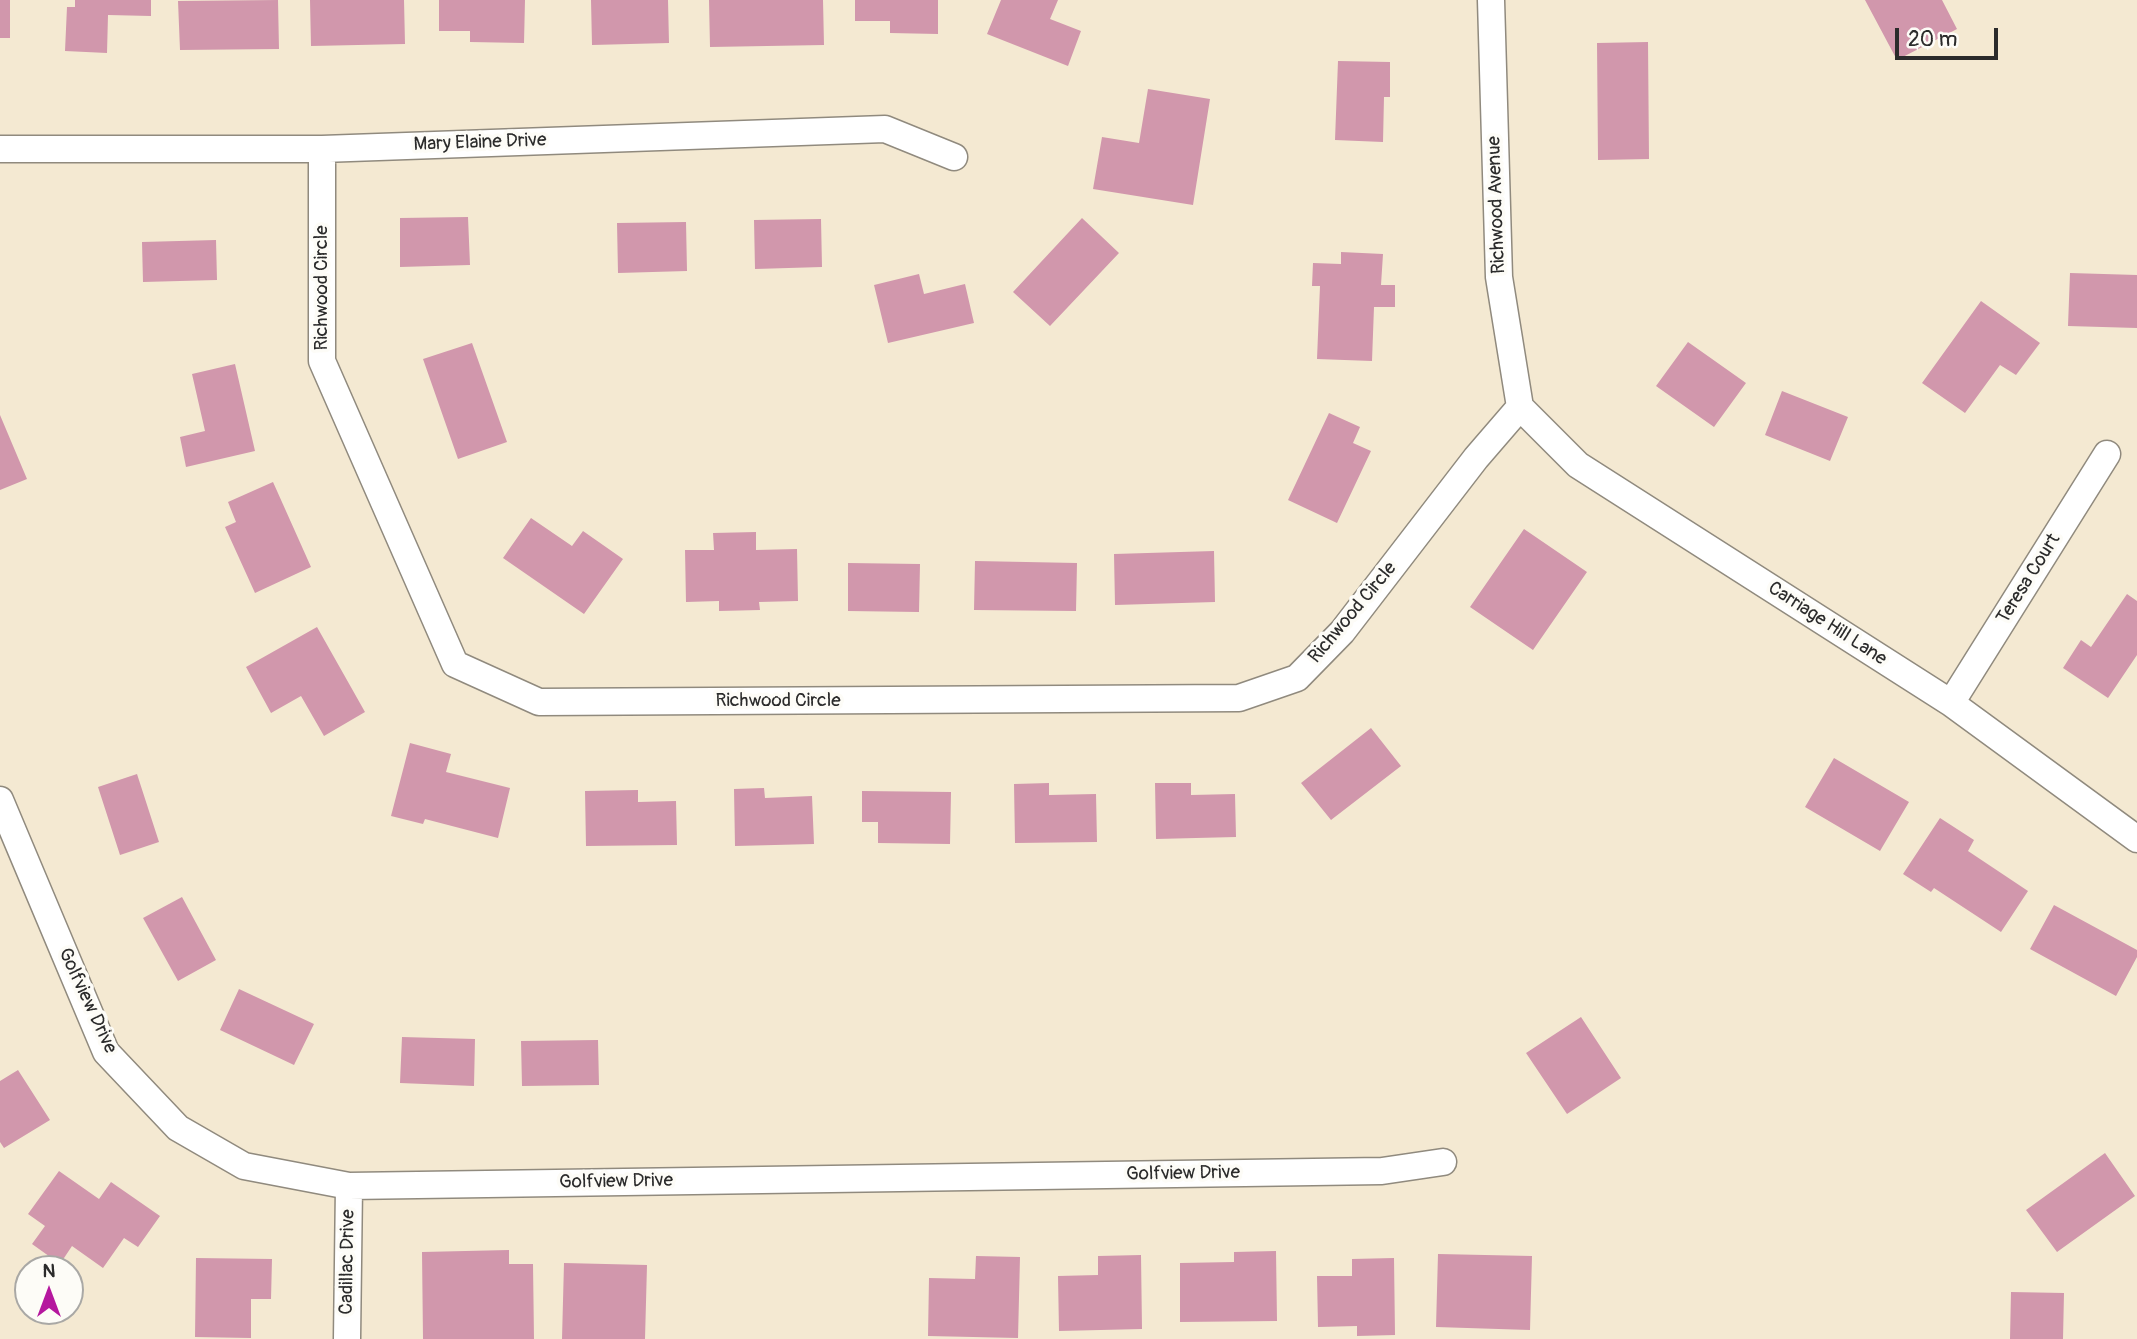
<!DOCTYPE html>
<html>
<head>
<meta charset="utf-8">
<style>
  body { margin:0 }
  #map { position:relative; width:2137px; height:1339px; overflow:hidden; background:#f4e9d2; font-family:Pangolin,sans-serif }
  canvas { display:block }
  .north { position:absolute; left:14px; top:1255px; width:70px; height:70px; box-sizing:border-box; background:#fdfcf7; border:2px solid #a9a8a5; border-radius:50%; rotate:0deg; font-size:19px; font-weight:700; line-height:28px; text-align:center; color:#2b2b2b }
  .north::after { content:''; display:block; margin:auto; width:24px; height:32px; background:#b5179e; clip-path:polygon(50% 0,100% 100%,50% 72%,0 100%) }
  .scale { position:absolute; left:1895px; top:28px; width:103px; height:32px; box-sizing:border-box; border:4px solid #2b2b2b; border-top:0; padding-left:9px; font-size:21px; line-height:24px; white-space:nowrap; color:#2b2b2b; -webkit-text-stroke:5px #fdfcf7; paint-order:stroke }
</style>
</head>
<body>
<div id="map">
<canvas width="2137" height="1339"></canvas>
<div class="north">N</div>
<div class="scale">20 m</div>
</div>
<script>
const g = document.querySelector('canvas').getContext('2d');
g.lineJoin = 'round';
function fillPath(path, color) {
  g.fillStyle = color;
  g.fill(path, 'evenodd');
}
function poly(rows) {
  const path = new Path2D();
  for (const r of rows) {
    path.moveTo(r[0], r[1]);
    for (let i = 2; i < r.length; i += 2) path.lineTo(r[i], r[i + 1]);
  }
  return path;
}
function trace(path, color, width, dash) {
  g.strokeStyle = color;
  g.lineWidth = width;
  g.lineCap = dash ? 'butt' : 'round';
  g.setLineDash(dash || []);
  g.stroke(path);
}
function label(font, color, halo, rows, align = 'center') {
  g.font = font + ' Pangolin,sans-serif';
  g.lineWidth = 7;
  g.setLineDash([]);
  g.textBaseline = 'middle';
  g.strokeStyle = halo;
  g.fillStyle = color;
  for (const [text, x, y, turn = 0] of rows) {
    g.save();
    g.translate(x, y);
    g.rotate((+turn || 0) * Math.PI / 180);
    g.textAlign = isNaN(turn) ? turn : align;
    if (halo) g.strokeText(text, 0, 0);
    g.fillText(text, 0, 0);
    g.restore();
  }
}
fillPath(poly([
  [0,0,10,0,10,38,0,38],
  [75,0,151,0,151,16,108,15,107,53,65,51,67,7,75,7],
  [278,0,279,49,180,50,178,1],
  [310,0,404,0,405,44,311,46],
  [439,0,525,0,524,43,470,42,470,31,439,31],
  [591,0,668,0,669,43,592,45],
  [709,0,823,0,824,45,710,47],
  [855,0,938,0,938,34,890,33,890,21,855,21],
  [1001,0,1058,0,1050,19,1081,31,1068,66,987,34],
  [1865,0,1942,0,1957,29,1897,60],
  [1648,42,1649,159,1598,160,1597,43],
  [1338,61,1390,62,1390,97,1384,97,1383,142,1335,140],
  [1148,89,1210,99,1193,205,1093,189,1102,137,1139,143],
  [468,217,470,265,400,267,400,218],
  [1082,218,1119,253,1050,326,1013,292],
  [821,219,822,267,755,269,754,220],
  [686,222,687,271,618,273,617,223],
  [216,240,217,280,143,282,142,242],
  [1341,252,1383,254,1381,285,1395,285,1395,307,1374,307,1372,361,1317,359,1320,286,1312,286,1313,263,1341,264],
  [2070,273,2137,275,2137,328,2068,326],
  [919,274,924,294,965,284,974,323,888,343,874,285],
  [1981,301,2040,343,2016,375,2000,365,1965,413,1922,383],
  [1688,342,1746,383,1714,427,1656,386],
  [472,343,507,442,458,459,423,359],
  [235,364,255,451,186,467,180,437,205,431,192,374],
  [1782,391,1848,417,1830,461,1765,435],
  [1329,413,1360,427,1353,443,1371,451,1337,523,1288,500],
  [0,415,27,479,0,490],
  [273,482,311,567,255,593,225,527,236,522,228,502],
  [531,518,572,546,583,531,623,559,584,614,503,558],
  [1524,529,1587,572,1533,650,1470,607],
  [756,532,756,550,797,549,798,601,759,602,760,610,719,611,719,601,686,602,685,550,714,550,713,533],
  [1214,551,1215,602,1115,605,1114,554],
  [975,561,1077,563,1076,611,974,610],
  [848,563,920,564,919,612,848,611],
  [2127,594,2137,601,2137,655,2108,698,2063,668,2081,640,2091,647],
  [317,627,365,712,324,736,301,696,271,713,246,667],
  [1371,728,1401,766,1331,820,1301,783],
  [410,743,451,754,446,772,510,788,498,838,425,819,423,824,391,816],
  [1834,758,1909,802,1880,851,1805,807],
  [137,774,159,842,120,855,98,787],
  [1049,783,1049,795,1096,794,1097,842,1015,843,1014,784],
  [1155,783,1191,783,1191,795,1235,794,1236,837,1156,839],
  [764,788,765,798,812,796,814,844,735,846,734,789],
  [638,790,638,802,676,801,677,845,586,846,585,791],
  [862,791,951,792,950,844,878,843,878,822,862,822],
  [1940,818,1974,840,1968,851,2028,891,2001,932,1934,888,1931,892,1903,874],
  [182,897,216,960,178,981,143,918],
  [2054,905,2137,950,2137,957,2116,996,2030,949],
  [239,989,314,1024,294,1065,220,1030],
  [1581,1017,1621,1078,1567,1114,1526,1053],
  [402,1037,475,1039,474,1086,400,1083],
  [598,1040,599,1085,522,1086,521,1041],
  [18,1070,50,1120,4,1148,0,1142,0,1081],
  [2105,1153,2135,1196,2057,1252,2026,1210],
  [59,1171,99,1199,111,1182,160,1216,138,1247,124,1238,103,1268,72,1246,60,1264,32,1244,45,1226,28,1214],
  [509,1250,509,1264,533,1264,534,1339,423,1339,422,1252],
  [1276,1251,1277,1321,1180,1322,1180,1263,1234,1262,1234,1252],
  [1438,1254,1532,1256,1530,1330,1436,1327],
  [1141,1255,1142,1329,1059,1331,1058,1276,1098,1275,1098,1256],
  [976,1256,1020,1257,1018,1338,928,1336,929,1278,975,1279],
  [196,1258,272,1259,271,1299,251,1299,251,1338,195,1337],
  [1394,1258,1395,1335,1357,1336,1357,1326,1318,1327,1317,1276,1352,1276,1352,1259],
  [564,1263,647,1265,645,1339,562,1339],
  [2011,1292,2064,1293,2063,1339,2010,1339]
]), '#d197ac');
const minor = poly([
  [1491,0,1499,277,1520,407],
  [0,149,322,149,885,129,954,157],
  [322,149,322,361,455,664,539,702,1239,698,1297,678,1342,632,1476,458,1520,407],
  [1520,407,1578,465,1951,703,2137,839],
  [1951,703,2107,454],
  [0,800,106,1052,178,1128,244,1166,349,1186,1382,1171,1443,1162],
  [347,1339,349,1186]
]);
trace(minor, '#908a7e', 29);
trace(minor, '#fff', 26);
label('19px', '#2b2b2b', '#fdfcf7', [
  ["Mary Elaine Drive",480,143,-2],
  ["Richwood Avenue",1497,205,-92],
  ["Richwood Circle",322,288,-90],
  ["Teresa Court",2029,579,-58],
  ["Richwood Circle",1353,613,-50],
  ["Carriage Hill Lane",1827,624,33],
  ["Richwood Circle",778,701],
  ["Golfview Drive",87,1001,65],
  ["Golfview Drive",1183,1174,-1],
  ["Golfview Drive",616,1182,-1],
  ["Cadillac Drive",348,1262,-89]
]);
</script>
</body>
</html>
